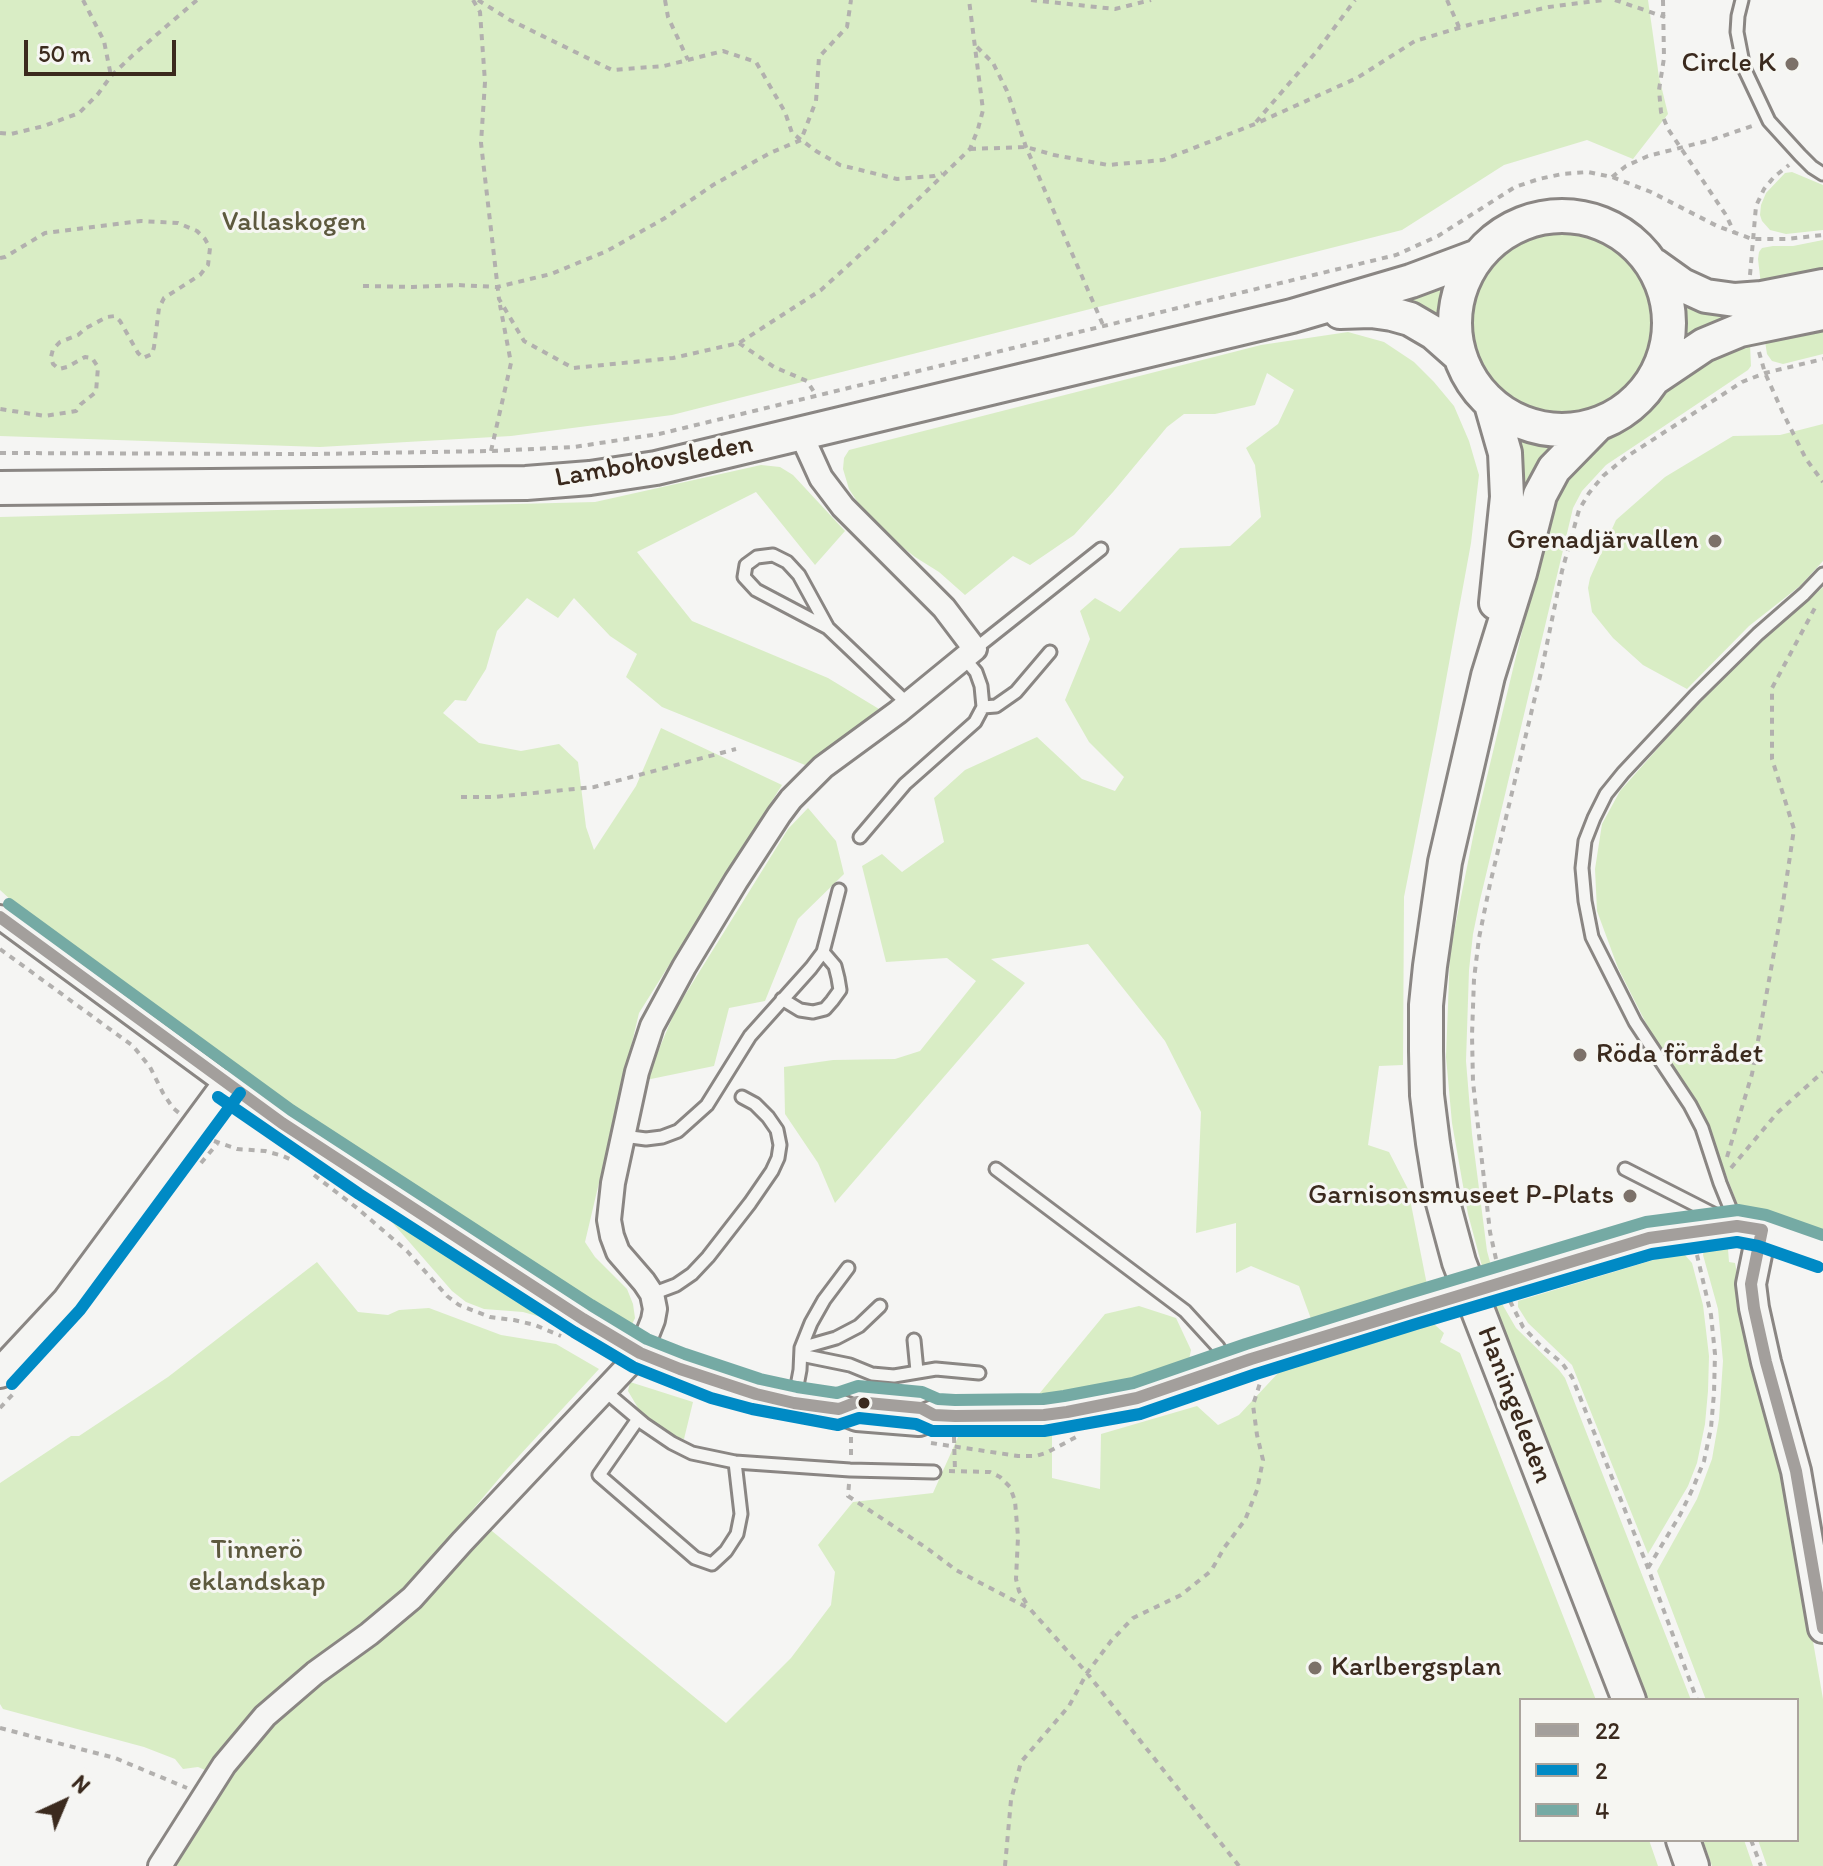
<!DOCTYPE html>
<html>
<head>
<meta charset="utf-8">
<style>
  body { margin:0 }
  #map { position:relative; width:1823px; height:1866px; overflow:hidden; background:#f5f5f3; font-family:Itim,sans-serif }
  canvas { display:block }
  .legend { position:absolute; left:1519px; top:1698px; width:280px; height:144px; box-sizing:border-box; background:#f6f6f2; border:2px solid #aba49d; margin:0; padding:10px 14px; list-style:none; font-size:24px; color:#3b2a1e }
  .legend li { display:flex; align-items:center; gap:16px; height:40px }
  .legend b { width:40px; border:2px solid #aba49d }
  .north { position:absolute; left:24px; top:1762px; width:80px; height:80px; -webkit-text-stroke:6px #f6f6f2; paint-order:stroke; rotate:44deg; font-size:22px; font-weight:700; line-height:32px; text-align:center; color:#3b2a1e }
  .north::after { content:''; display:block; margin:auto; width:28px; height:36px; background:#3b2a1e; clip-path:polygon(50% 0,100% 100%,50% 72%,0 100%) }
  .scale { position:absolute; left:24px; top:40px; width:152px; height:36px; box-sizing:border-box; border:4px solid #3b2a1e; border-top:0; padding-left:10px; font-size:24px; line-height:28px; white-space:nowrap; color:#3b2a1e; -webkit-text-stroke:6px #f6f6f2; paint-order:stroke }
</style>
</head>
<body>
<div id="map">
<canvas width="1823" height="1866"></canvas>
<ul class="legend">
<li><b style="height:10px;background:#a39f9c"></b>22</li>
<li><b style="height:10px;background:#008ac5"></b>2</li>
<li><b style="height:10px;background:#75aaa4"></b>4</li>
</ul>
<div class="north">N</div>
<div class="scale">50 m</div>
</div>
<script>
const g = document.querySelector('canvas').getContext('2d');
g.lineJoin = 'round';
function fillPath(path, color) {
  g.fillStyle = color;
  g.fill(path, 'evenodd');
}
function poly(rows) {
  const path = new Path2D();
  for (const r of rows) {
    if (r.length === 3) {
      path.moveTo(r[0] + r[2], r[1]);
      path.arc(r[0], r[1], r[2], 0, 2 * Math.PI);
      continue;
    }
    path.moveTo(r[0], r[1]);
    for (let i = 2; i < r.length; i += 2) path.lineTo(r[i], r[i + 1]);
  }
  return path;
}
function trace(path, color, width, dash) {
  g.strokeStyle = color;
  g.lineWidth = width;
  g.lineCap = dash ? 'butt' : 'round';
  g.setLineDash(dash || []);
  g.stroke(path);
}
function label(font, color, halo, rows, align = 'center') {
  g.font = font + ' Itim,sans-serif';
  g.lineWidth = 6;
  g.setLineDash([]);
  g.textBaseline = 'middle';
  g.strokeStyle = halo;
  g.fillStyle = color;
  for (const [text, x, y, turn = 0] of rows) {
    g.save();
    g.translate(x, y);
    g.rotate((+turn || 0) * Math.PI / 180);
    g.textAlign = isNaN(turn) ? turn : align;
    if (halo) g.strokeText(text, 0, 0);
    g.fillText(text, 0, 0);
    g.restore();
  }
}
fillPath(poly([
  [0,0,1648,0,1659,77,1668,114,1633,159,1587,140,1504,165,1402,230,672,415,511,436,320,447,0,436],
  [1792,172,1823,185,1823,230,1786,234,1770,230,1762,221,1760,215,1761,205,1766,193,1785,173],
  [1562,321,91],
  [1823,240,1823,273,1761,285,1758,259,1759,252,1762,248,1773,246,1793,246],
  [1450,277,1444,298,1442,321,1419,305,1393,297],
  [1679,296,1748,310,1680,349,1682,316],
  [1823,327,1823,354,1783,364,1772,361,1767,354,1765,341],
  [1348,332,1384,342,1414,362,1434,382,1454,406,1469,441,1479,475,1471,543,1437,729,1404,897,1403,1065,1379,1066,1368,1145,1389,1152,1408,1189,1428,1290,1314,1327,1299,1286,1251,1266,1236,1273,1236,1223,1196,1233,1201,1112,1165,1041,1088,944,991,959,1025,983,835,1203,818,1163,785,1114,784,1067,833,1060,895,1059,920,1051,976,981,947,958,886,962,862,866,882,854,902,872,944,842,934,798,965,770,1037,737,1082,779,1115,791,1124,777,1089,742,1065,700,1090,639,1080,611,1095,598,1120,612,1180,548,1230,546,1261,517,1255,465,1246,448,1278,424,1294,390,1267,373,1255,405,1215,414,1184,414,1167,427,1113,492,1074,535,1030,565,1013,556,965,595,939,572,915,557,882,531,864,512,849,489,843,469,844,458,849,450,1261,345],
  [1750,344,1751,366,1748,370,1606,465,1582,491,1573,508,1480,900,1473,934,1469,970,1466,1061,1472,1134,1487,1251,1501,1302,1516,1328,1559,1370,1565,1378,1691,1700,1648,1700,1502,1326,1483,1270,1468,1214,1452,1123,1446,1057,1450,952,1476,822,1556,491,1576,463,1708,360,1728,350],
  [1823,424,1823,561,1800,586,1749,626,1687,689,1643,665,1613,638,1592,612,1588,588,1590,578,1616,520,1665,477,1733,436,1780,435],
  [1506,426,1536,437,1558,441,1548,453,1513,555],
  [761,465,780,467,793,475,845,531,815,565,756,492,637,552,692,621,828,678,879,709,805,765,662,707,626,677,637,654,610,636,574,598,558,618,527,598,497,631,486,669,466,701,455,700,443,713,479,743,521,751,559,744,578,762,586,827,594,850,636,786,661,728,782,785,639,1013,585,1242,595,1257,627,1289,633,1304,635,1318,629,1331,592,1311,453,1221,46,932,0,890,0,517,595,502],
  [1823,587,1823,1240,1780,1222,1740,1211,1701,1109,1654,1039,1618,968,1597,911,1595,869,1602,824,1620,791,1683,720,1747,655],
  [808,808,836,841,844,874,798,919,765,1001,729,1008,714,1066,646,1080,675,1011,788,829],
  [360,1191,440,1244,469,1255,568,1320,599,1347,548,1319,523,1312,484,1309,466,1302,452,1291,391,1221],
  [1709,1246,1724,1247,1728,1249,1729,1262,1735,1263,1756,1369,1785,1480,1823,1699,1823,1866,1767,1866,1758,1840,1797,1840,1797,1700,1706,1700,1657,1571,1697,1499,1712,1459,1719,1419,1723,1361,1718,1309,1703,1255,1704,1249],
  [1673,1254,1685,1255,1692,1263,1703,1305,1709,1356,1708,1391,1705,1424,1697,1463,1688,1486,1648,1554,1572,1365,1528,1323,1518,1307,1518,1301],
  [317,1262,358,1312,388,1315,399,1310,429,1308,501,1335,556,1344,599,1369,507,1469,470,1513,726,1723,791,1658,831,1605,835,1572,818,1545,853,1502,933,1493,963,1426,1052,1428,1052,1478,1100,1489,1101,1434,1197,1406,1218,1425,1239,1415,1279,1372,1434,1324,1444,1333,1440,1342,1460,1353,1596,1700,1521,1700,1521,1840,1649,1840,1658,1866,156,1866,215,1774,198,1767,183,1769,175,1759,144,1747,3,1709,0,1704,0,1483,71,1436,79,1436,168,1377],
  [1139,1306,1176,1318,1191,1350,1188,1365,1155,1379,1087,1392,1039,1394,1105,1314],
  [630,1382,693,1402,684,1439,671,1436,641,1413,628,1391],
  [1703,1840,1744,1840,1753,1866,1712,1866]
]), '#d9edc5');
const service = poly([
  [1742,0,1738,16,1737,32,1744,68,1769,121,1800,155,1812,167,1823,174],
  [828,628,756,590,744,577,746,565,757,557,773,555,787,562,799,575,828,628,908,704],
  [975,649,1101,549],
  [983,707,996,706,1016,692,1050,652],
  [860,837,905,784,975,722,983,707,981,686,976,672,964,658],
  [782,999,800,1010,813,1012,825,1009,832,1001,840,990,838,978,835,966,823,952],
  [623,1136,646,1139,662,1137,678,1131,707,1105,750,1036,811,968,823,952,839,890],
  [996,1169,1185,1311,1218,1347,1229,1366],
  [1625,1169,1729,1222],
  [1737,1225,1720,1183,1702,1128,1690,1105,1635,1022,1592,937,1585,901,1582,868,1585,841,1594,818,1606,794,1623,773,1695,696,1758,634,1804,594,1823,574],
  [652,1294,676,1285,692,1274,708,1257,750,1203,772,1171,778,1158,780,1145,777,1130,768,1117,755,1104,742,1097],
  [914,1340,917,1371],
  [801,1348,836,1338,859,1326,880,1306],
  [801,1355,850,1365,872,1374,894,1376,936,1369,979,1373],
  [605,1391,644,1424,672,1443,692,1453,735,1462,850,1470,934,1472],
  [794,1402,800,1370,801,1348,811,1323,824,1300,848,1268],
  [638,1419,599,1475,695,1558,712,1564,726,1551,737,1534,741,1514,735,1462]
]);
const minor = poly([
  [0,917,227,1084],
  [1762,1230,1823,1252],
  [160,1866,224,1765,265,1716,315,1673,369,1634,412,1598,462,1542,640,1353,653,1320,655,1309,652,1294,644,1282,618,1252,612,1236,609,1220,613,1183,637,1072,652,1026,684,967,736,881,779,815,791,799,823,767,898,712,975,649,944,608,843,507,821,478,801,434]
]);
const tertiary = poly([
  [1531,1273,1649,1238,1737,1226,1762,1230,1751,1284,1754,1308,1766,1362,1796,1471,1823,1628],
  [0,1373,67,1301,227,1084,368,1181,583,1319,640,1353,717,1383,756,1394,839,1409,857,1416,919,1421,934,1415,1044,1415,1067,1412,1137,1398,1251,1359,1411,1309]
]);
const secondary = poly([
  [1562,323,107],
  [1654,265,1682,285,1706,296,1735,300,1762,298,1823,286],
  [1340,312,1371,311,1392,314,1410,319,1434,333,1460,356],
  [1655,378,1704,345,1740,330,1823,313],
  [1491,404,1505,453,1507,497,1496,603],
  [1597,425,1554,469,1540,495,1520,573,1488,676,1445,862,1430,966,1426,1005,1426,1051,1427,1095,1433,1143,1442,1199,1459,1262,1629,1700],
  [0,488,526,483,590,478,656,468,1292,316,1411,281,1478,256],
  [1683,1840,1692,1866]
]);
trace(service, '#8a8683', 17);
trace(minor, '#8a8683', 28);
trace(tertiary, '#8a8683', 34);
trace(secondary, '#8a8683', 38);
trace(poly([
  [83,0,104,41,111,76],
  [473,0,480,12,485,82,481,143,499,299,524,341,573,368,673,358,739,343,821,290,874,242,970,149,978,129,983,110,969,0],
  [478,0,510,20,612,70,664,66,723,51,756,62,785,112,792,133,816,151,840,165,897,179,934,176,942,173],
  [665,0,668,17,688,60],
  [1031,0,1115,9,1151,0],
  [1447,0,1459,27],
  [1615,0,1665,17],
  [1663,0,1664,58,1659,90,1661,112,1668,129,1726,215,1734,232],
  [977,47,993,63,1007,91,1026,147,1103,325],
  [1256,122,1317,51,1355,0],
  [0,133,11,134,44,126,79,113,98,94,111,76,133,55,197,0],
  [970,149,1026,147,1054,155,1108,165,1163,160,1255,124,1357,78,1415,41,1472,24,1549,7,1603,0],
  [1612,177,1626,166,1648,156,1711,140,1755,125],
  [0,258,5,257,45,233,141,221,178,223,197,231,205,239,210,248,208,265,200,275,164,298,159,308,154,347,152,354,143,358,138,353,120,321,115,316,107,317,86,328,78,335,60,342,53,349,51,357,53,364,59,369,67,367,85,357,92,358,98,367,96,392,81,404,76,411,45,416,0,409],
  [1750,275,1756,206,1764,189,1774,177,1789,165],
  [363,286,413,287,457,285,497,287,551,274,607,251,665,218,713,185,770,153,801,140,816,101,819,57,847,27,851,0],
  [739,343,774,367,807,381,816,395],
  [1759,352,1765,373,1783,413,1806,459,1823,482],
  [491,451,511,363,500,305],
  [0,453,314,454,491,451,574,447,659,434,1396,255,1438,236,1515,187,1539,179,1562,174,1588,172,1612,177,1651,192,1717,226,1752,239,1786,239,1823,235],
  [461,797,494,797,594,787,736,749],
  [0,949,133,1046,150,1067,163,1093,173,1108,179,1113],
  [214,1141,237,1149,265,1151,283,1156,294,1161],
  [1727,1157,1752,1074,1783,903,1794,829,1772,759,1772,688,1817,604],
  [201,1163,217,1144],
  [1731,1168,1778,1112,1823,1072],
  [314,1175,357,1208,407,1251,447,1296,459,1305,490,1317,514,1320,535,1325,561,1336],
  [1496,1259,1490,1232,1473,1082,1472,1035,1474,979,1479,938,1490,884,1542,668,1562,571,1579,510,1589,493,1603,476,1626,457,1742,382,1765,373,1823,359],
  [1510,1301,1523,1327,1540,1345,1562,1363,1572,1377,1648,1568,1697,1700],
  [0,1408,14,1393],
  [954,1437,955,1471],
  [931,1443,1018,1456,1036,1456,1046,1453,1080,1435],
  [851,1455,851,1436],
  [949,1471,990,1472,1000,1477,1010,1487,1015,1501,1018,1537,1016,1579,1019,1591,1029,1608],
  [849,1484,848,1496,928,1549,956,1570,1030,1609,1087,1673,1239,1866],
  [1648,1568,1680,1515,1693,1488,1704,1461,1711,1428,1714,1393,1715,1354,1711,1315,1697,1255],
  [0,1728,115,1758,187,1788],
  [1751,1840,1761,1866],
  [1005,1866,1011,1800,1021,1762,1069,1706,1087,1673,1111,1641,1133,1618,1181,1595,1211,1571,1224,1548,1245,1520,1257,1490,1263,1460,1257,1435,1253,1405,1261,1380]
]), '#b2b0ae', 4, [6, 6]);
trace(service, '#f5f5f3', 11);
trace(minor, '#f5f5f3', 22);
trace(tertiary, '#f5f5f3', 28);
trace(secondary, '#f5f5f3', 32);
const tertiaryBridge = poly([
  [1411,1309,1531,1273]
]);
trace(tertiaryBridge, '#8a8683', 34, []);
trace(tertiaryBridge, '#f5f5f3', 28);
trace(poly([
  [0,917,282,1123,583,1319,640,1353,680,1369,756,1394,794,1403,839,1409,857,1402,921,1408,934,1415,955,1416,1044,1415,1067,1412,1137,1398,1251,1359,1649,1238,1737,1226,1762,1230],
  [1762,1230,1751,1284,1754,1308,1766,1362,1796,1471,1823,1628]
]), '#a39f9c', 12);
trace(poly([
  [218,1097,359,1194,574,1332,633,1367,711,1398,752,1409,838,1425,859,1418,916,1424,932,1431,1044,1431,1140,1414,1256,1374,1416,1324,1652,1254,1737,1242,1758,1246,1818,1267],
  [12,1384,80,1310,240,1093]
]), '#008ac5', 12);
trace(poly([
  [9,904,291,1110,591,1305,647,1339,685,1354,760,1379,797,1387,837,1393,858,1386,922,1392,938,1399,955,1400,1043,1399,1064,1396,1133,1383,1246,1344,1406,1294,1646,1222,1738,1210,1766,1215,1823,1235]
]), '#75aaa4', 12);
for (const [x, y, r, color] of [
  [1792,64,8,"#7c7169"],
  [1715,541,8,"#7c7169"],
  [1580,1055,8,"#7c7169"],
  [1630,1196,8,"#7c7169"],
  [864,1403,7,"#3b2a1e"],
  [1315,1668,8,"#7c7169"]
]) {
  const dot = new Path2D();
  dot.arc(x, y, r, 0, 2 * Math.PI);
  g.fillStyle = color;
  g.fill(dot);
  trace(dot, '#f6f6f2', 3);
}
label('28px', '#3b2a1e', '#f6f6f2', [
  ["Circle K",1776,64],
  ["Grenadjärvallen",1699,541],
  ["Röda förrådet",1596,1055,"left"],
  ["Garnisonsmuseet P-Plats",1614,1196],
  ["Karlbergsplan",1331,1668,"left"]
], 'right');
label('28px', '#5d593e', '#f6f6f2', [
  ["Vallaskogen",294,223],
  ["Tinnerö",257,1551],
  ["eklandskap",257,1583]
]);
label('28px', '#3b2a1e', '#f6f6f2', [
  ["Lambohovsleden",654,462,-10],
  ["Haningeleden",1514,1405,69]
]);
</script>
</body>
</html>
